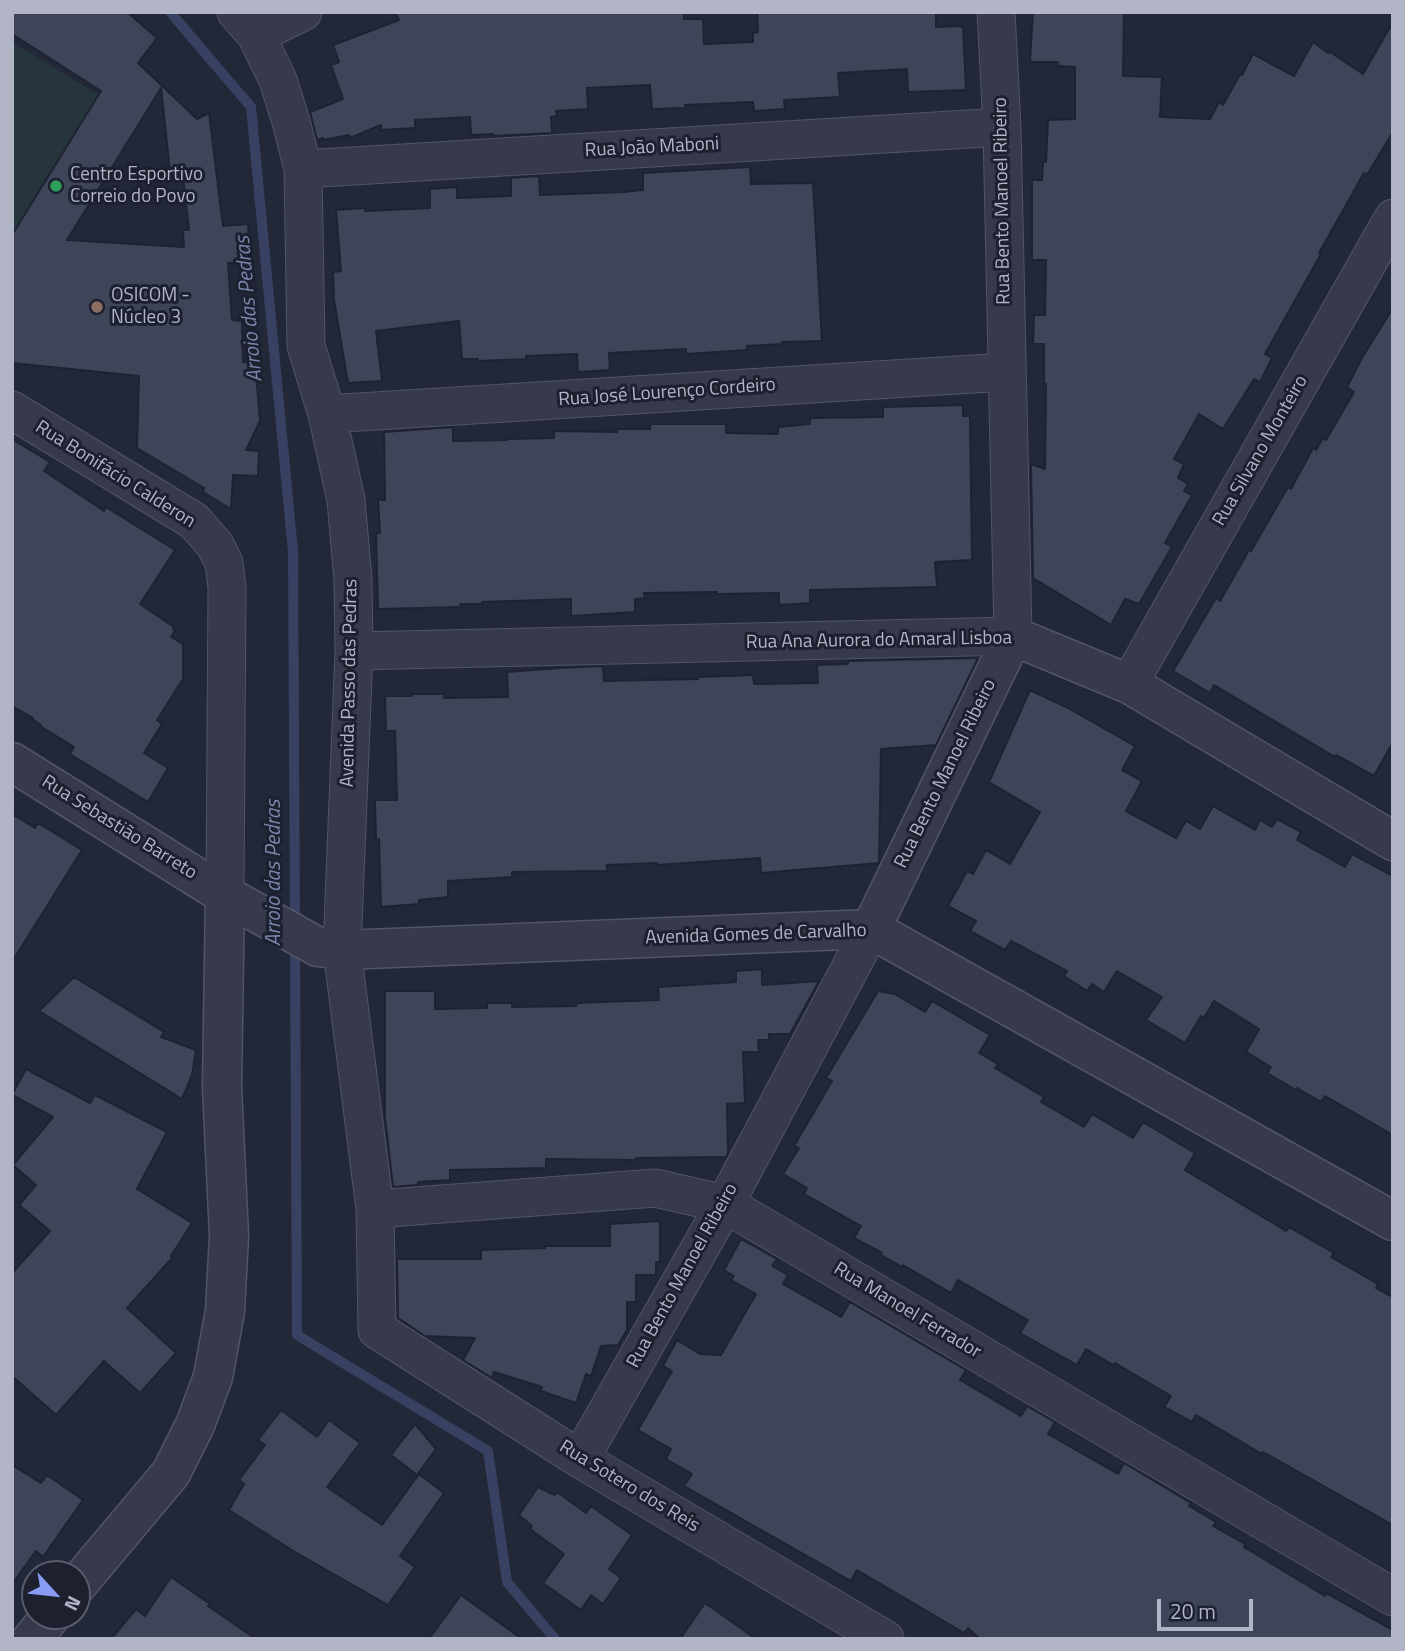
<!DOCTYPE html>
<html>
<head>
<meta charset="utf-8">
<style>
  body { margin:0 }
  #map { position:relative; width:1405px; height:1651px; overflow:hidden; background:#232839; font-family:"Titillium Web",sans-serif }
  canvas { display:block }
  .frame { position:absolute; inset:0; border:14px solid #b1b5c6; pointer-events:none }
  .north { position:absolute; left:21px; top:1560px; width:70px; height:70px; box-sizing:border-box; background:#1c202f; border:2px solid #585c6b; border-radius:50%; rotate:117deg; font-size:19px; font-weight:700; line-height:28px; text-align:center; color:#b1b5c6 }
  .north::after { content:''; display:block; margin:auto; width:24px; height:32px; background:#899cf3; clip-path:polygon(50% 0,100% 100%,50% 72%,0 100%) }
  .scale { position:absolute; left:1157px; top:1599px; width:96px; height:32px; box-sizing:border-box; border:4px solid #b1b5c6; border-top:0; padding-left:9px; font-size:21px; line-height:24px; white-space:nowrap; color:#b1b5c6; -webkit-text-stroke:5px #1c202f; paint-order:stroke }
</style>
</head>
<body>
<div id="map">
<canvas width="1405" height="1651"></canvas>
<div class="frame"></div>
<div class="north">N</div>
<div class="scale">20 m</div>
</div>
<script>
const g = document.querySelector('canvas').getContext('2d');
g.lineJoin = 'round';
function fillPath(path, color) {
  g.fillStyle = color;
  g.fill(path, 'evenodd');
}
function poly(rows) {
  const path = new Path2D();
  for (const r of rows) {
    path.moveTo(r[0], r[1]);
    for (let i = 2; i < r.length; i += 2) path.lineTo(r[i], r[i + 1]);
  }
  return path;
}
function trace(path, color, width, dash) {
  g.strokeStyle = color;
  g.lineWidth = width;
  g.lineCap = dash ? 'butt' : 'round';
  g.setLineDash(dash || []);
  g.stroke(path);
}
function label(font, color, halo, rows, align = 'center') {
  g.font = font + ' "Titillium Web",sans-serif';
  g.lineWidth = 6;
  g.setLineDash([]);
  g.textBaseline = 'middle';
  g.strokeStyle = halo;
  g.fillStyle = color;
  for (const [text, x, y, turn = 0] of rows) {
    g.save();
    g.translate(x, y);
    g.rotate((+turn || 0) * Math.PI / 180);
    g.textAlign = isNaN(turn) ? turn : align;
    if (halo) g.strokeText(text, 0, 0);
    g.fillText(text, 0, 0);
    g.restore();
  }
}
fillPath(poly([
  [12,42,99,95,12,243]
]), '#26353b');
trace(poly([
  [170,12,251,107,293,552,295,925],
  [295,944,297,1335,488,1451,507,1582,555,1639]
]), '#394162', 10);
const building = poly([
  [12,12,127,12,157,38,138,63,197,119,209,113,223,226,248,224,250,262,228,263,232,320,242,321,243,362,255,362,260,421,246,450,259,451,258,476,233,475,231,509,203,492,204,488,137,448,139,376,12,363,12,235,101,91,12,34,12,12],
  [161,88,171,180,183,178,189,230,183,230,184,247,67,240,161,88],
  [395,12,684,12,684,19,703,19,704,44,753,42,753,33,758,32,757,12,936,12,936,27,963,26,966,90,908,92,907,69,838,73,840,97,784,100,785,109,754,111,753,102,685,105,685,108,652,109,650,85,587,88,588,109,556,111,557,116,551,117,552,133,493,136,493,134,471,135,470,117,415,120,415,128,381,130,381,125,350,138,349,135,323,140,323,138,317,140,310,112,343,99,331,65,339,62,333,45,399,20,395,12],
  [1033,12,1124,12,1123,76,1162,77,1160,117,1210,119,1219,102,1223,105,1240,74,1242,75,1253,54,1294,76,1313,42,1328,53,1330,52,1363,74,1393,22,1393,132,1367,175,1364,173,1319,253,1321,254,1265,354,1272,358,1260,382,1254,379,1223,429,1199,414,1174,459,1184,464,1178,478,1188,484,1184,491,1192,495,1165,543,1172,547,1139,604,1125,599,1111,625,1033,578,1031,464,1045,469,1046,384,1044,384,1044,344,1033,344,1034,315,1045,315,1046,260,1032,260,1032,180,1042,180,1043,162,1046,162,1048,120,1075,119,1075,67,1058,66,1058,62,1030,62,1033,12],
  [750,167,751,184,813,183,822,341,782,342,782,344,747,346,747,350,686,354,686,349,609,353,610,370,578,372,577,354,526,356,526,359,478,361,478,359,462,359,459,321,376,331,382,381,348,383,334,300,333,272,341,271,336,210,365,208,365,211,430,208,430,189,457,187,457,198,511,196,511,178,539,176,540,195,623,192,643,190,643,173,750,167],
  [1393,308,1393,742,1374,776,1336,755,1335,757,1214,685,1210,693,1173,671,1216,598,1220,601,1249,550,1251,551,1288,487,1291,489,1313,448,1316,450,1323,438,1326,440,1354,392,1347,387,1363,356,1393,308],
  [963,405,963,416,970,416,972,560,935,562,937,587,810,590,810,603,779,605,779,593,717,594,717,592,644,593,645,598,635,599,635,612,571,616,571,599,482,602,482,604,460,604,461,607,378,609,376,533,380,533,378,500,385,500,384,432,453,427,453,441,507,440,507,439,554,438,554,431,617,432,617,429,650,429,650,424,726,424,726,433,778,434,778,427,810,424,810,418,883,417,883,407,963,405],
  [12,439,50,462,44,471,104,511,106,507,175,550,140,604,174,627,173,629,175,631,171,637,183,644,183,679,157,720,162,724,144,753,168,768,148,802,70,754,74,747,40,726,41,725,32,719,33,718,12,706,12,439],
  [978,658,936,745,881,749,879,863,761,873,760,858,657,865,657,863,607,865,607,871,512,872,512,877,448,881,448,897,419,900,419,904,381,907,379,839,376,839,375,800,397,800,395,731,386,731,385,696,412,696,412,694,444,694,444,698,508,697,507,672,560,668,603,666,604,681,698,679,698,677,753,675,754,684,818,683,817,665,848,664,848,661,978,658],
  [1030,690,1068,708,1135,746,1122,770,1142,781,1126,811,1176,838,1186,821,1200,829,1213,806,1255,830,1260,820,1272,827,1277,819,1301,832,1297,840,1345,867,1352,854,1393,876,1393,1135,1325,1096,1321,1102,1297,1088,1296,1090,1267,1073,1271,1067,1246,1052,1259,1029,1214,1001,1204,1018,1201,1016,1185,1043,1146,1020,1162,997,1117,971,1104,992,1092,984,1087,991,1064,976,1067,971,1011,941,1005,950,970,931,976,921,948,906,967,871,973,874,986,850,1010,864,1040,812,989,782,1030,690],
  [12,814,35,828,38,823,82,850,12,962,12,814],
  [762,969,762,985,819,981,790,1034,769,1034,769,1040,758,1040,759,1052,743,1052,745,1103,727,1104,728,1154,726,1157,636,1158,636,1160,546,1159,546,1168,450,1170,450,1180,418,1182,418,1185,393,1187,385,1117,385,991,435,991,435,1009,487,1008,487,1003,512,1003,512,1007,576,1006,576,1003,659,1000,658,987,736,982,736,971,762,969],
  [74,977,164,1032,161,1037,196,1050,192,1075,182,1099,39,1011,74,977],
  [878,991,895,994,925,1012,932,1001,990,1035,979,1053,998,1064,995,1068,1044,1097,1041,1102,1084,1127,1092,1114,1133,1138,1143,1122,1195,1153,1185,1170,1286,1231,1289,1227,1334,1253,1331,1257,1378,1284,1376,1288,1393,1297,1393,1525,1263,1452,1262,1454,1196,1415,1192,1422,1164,1407,1171,1396,1115,1363,1113,1365,1086,1349,1077,1365,1020,1333,1028,1320,958,1280,951,1293,903,1265,902,1267,881,1255,882,1253,854,1238,861,1226,804,1194,807,1188,783,1174,799,1148,794,1146,832,1081,826,1078,878,991],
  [26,1069,90,1103,95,1095,167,1132,137,1189,192,1223,171,1256,173,1257,127,1308,176,1353,140,1393,104,1361,56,1415,12,1376,12,1273,50,1231,19,1205,36,1185,13,1165,53,1117,12,1095,26,1069],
  [660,1221,660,1262,656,1262,656,1275,636,1275,636,1302,627,1302,627,1330,618,1345,601,1346,591,1376,586,1374,576,1403,541,1391,542,1387,494,1372,492,1378,463,1360,475,1338,425,1336,398,1318,397,1259,481,1259,481,1250,545,1248,545,1246,610,1246,610,1224,660,1221],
  [741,1239,777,1259,772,1266,788,1275,783,1284,841,1317,850,1302,966,1370,960,1380,1021,1416,1027,1406,1055,1422,1048,1434,1118,1474,1124,1463,1191,1503,1189,1506,1216,1522,1213,1526,1245,1544,1244,1547,1325,1596,1326,1593,1393,1630,1393,1639,980,1639,968,1628,964,1633,857,1570,851,1581,684,1486,692,1474,666,1459,671,1449,638,1430,672,1371,663,1366,677,1340,700,1354,721,1355,756,1294,731,1280,734,1276,724,1270,741,1239],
  [281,1410,317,1437,329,1420,360,1443,327,1487,382,1525,419,1474,444,1493,400,1556,415,1567,388,1605,295,1552,229,1510,244,1484,239,1480,265,1445,258,1440,281,1410],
  [415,1424,436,1449,417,1475,391,1455,415,1424],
  [12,1465,41,1483,47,1475,83,1500,43,1557,36,1551,12,1584,12,1465],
  [538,1487,555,1495,557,1492,586,1513,591,1506,632,1535,609,1569,621,1578,603,1604,591,1595,581,1610,543,1583,564,1554,530,1529,532,1526,519,1515,538,1487],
  [171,1577,210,1604,208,1606,256,1639,111,1639,136,1609,145,1616,171,1577],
  [461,1595,522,1639,429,1639,461,1595],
  [705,1603,756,1639,680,1639,705,1603]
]);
fillPath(building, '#3f4559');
trace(building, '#1e2231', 2);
const minor = poly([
  [236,12,256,35,278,80,292,125,303,169,306,346,327,414,346,500,353,580,354,651,342,950,375,1209,377,1330,580,1459,885,1639],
  [256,35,303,12],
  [303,169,1002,127],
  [12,410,194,521,215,545,224,563,227,587,225,895],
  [327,414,1006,372],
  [354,651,1013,636,1002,127,996,12],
  [1129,684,1393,218],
  [375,1209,655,1188,725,1204,1393,1597],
  [580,1459,725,1204,871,929]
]);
const tertiary = poly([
  [12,762,225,895,318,947,342,950,871,929,1393,1221],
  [871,929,1013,636,1129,684,1393,841],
  [77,1585,171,1473,195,1425,213,1377,225,1311,229,1236,222,1087,225,895],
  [32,1639,51,1616]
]);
trace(minor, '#515565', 39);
trace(tertiary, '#515565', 41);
trace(minor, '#363a4a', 37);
trace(tertiary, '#363a4a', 38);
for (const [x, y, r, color] of [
  [56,186,7,"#2e9e5b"],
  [97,307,7,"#8d6e63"]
]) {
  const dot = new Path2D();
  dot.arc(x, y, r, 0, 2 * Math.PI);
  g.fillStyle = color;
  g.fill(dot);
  trace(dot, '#1c202f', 2.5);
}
label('19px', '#b1b5c6', '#1c202f', [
  ["Rua João Maboni",652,148,-3],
  ["Rua Bento Manoel Ribeiro",1003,201,-91],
  ["Rua José Lourenço Cordeiro",667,393,-4],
  ["Rua Silvano Monteiro",1261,451,-60],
  ["Rua Bonifácio Calderon",115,475,32],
  ["Rua Ana Aurora do Amaral Lisboa",879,641,-1],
  ["Avenida Passo das Pedras",350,683,-89],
  ["Rua Bento Manoel Ribeiro",946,774,-64],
  ["Rua Sebastião Barreto",119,828,32],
  ["Avenida Gomes de Carvalho",756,935,-2],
  ["Rua Bento Manoel Ribeiro",683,1276,-61],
  ["Rua Manoel Ferrador",907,1311,31],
  ["Rua Sotero dos Reis",629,1487,31]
]);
label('19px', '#b1b5c6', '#1c202f', [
  ["Centro Esportivo",70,175],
  ["Correio do Povo",70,197],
  ["OSICOM -",111,296],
  ["Núcleo 3",111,318]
], 'left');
label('italic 21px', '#7b86ac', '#1c202f', [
  ["Arroio das Pedras",250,309,-95],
  ["Arroio das Pedras",275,873,-90]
]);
</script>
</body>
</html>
